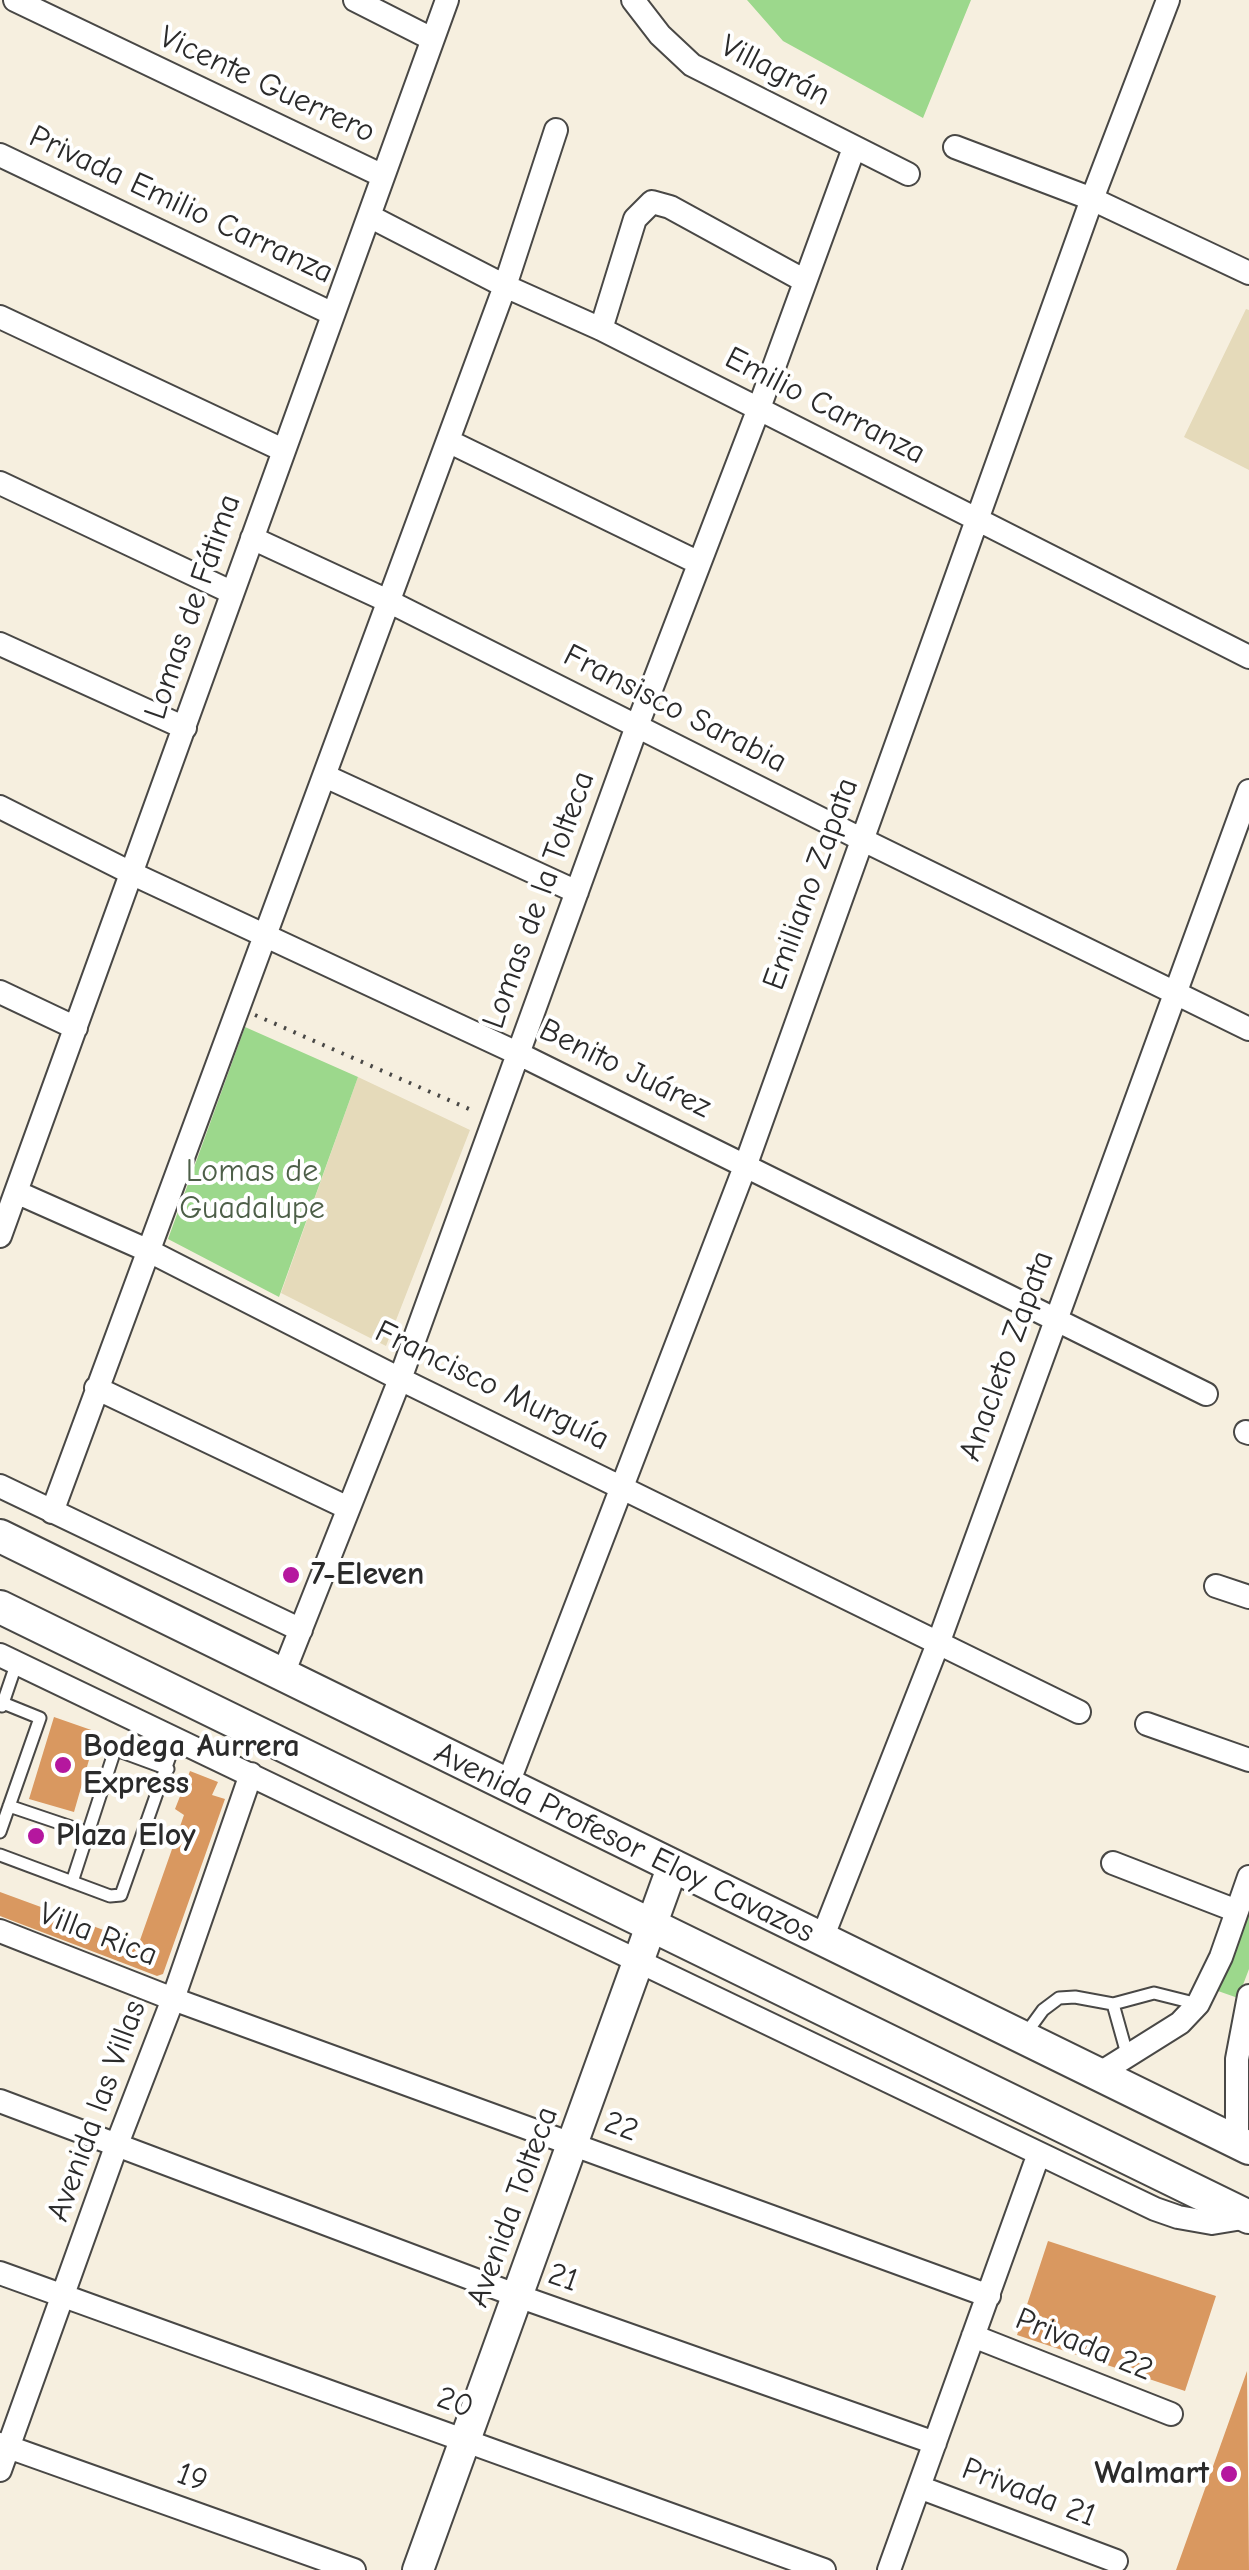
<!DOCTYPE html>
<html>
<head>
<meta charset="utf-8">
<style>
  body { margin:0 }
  canvas { display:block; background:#f6efdf }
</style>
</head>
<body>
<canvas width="1249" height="2570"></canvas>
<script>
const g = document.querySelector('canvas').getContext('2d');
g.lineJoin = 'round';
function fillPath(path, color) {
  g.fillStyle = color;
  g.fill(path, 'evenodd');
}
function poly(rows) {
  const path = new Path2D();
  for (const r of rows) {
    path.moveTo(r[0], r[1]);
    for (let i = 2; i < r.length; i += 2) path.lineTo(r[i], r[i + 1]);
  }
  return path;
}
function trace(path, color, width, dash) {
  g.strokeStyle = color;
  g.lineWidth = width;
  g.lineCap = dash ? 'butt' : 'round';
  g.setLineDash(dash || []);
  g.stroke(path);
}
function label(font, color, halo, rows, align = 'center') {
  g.font = font + ' "Comic Neue",sans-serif';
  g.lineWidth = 8;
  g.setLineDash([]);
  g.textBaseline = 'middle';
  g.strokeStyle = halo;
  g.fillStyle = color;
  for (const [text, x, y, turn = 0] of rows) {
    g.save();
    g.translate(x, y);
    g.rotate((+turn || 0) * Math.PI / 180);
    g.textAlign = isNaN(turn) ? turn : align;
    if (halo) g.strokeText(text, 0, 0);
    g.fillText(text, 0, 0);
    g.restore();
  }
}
fillPath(poly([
  [1246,309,1249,310,1249,470,1184,437],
  [358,1077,470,1130,386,1346,281,1293]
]), '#e5daba');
fillPath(poly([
  [747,0,971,0,923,118,783,41],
  [245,1027,358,1077,279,1297,168,1239],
  [1249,1905,1249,1969,1238,1998,1218,1991]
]), '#9cd88c');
fillPath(poly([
  [54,1717,97,1732,74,1812,29,1799],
  [190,1771,218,1782,212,1795,225,1799,163,1974,157,1976,0,1916,0,1892,139,1943,184,1815,175,1809],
  [1048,2241,1216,2296,1185,2391,1017,2335],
  [1247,2371,1249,2570,1176,2570]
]), '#d99860');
const service = poly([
  [2,1706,17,1662],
  [9,1806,86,1832],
  [0,1832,40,1718,3,1703],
  [0,1855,110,1896,121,1895,176,1739],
  [72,1882,114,1753,119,1751,168,1769],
  [1113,2004,1127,2054],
  [1024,2036,1043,2010,1059,1998,1075,1997,1113,2004,1154,1993,1198,2004]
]);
const minor = poly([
  [15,0,383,176],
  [355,0,432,39],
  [633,0,660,35,692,65,908,174],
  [955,147,1092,199,1249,273],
  [0,155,333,314],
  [369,216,505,286,601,329,1249,657],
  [0,317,283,450],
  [601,329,635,219,652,202,670,207,805,281],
  [448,441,699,563],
  [0,483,231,592],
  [252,538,388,601,861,839,1249,1029],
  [0,644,185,728],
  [325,776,577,892],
  [0,807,133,874,517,1053,1206,1394],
  [0,992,76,1028],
  [16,1192,149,1251,400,1379,1079,1712],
  [0,1236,447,0],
  [96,1388,348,1508],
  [1246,1432,1249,1433],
  [0,1486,301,1630],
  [52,1512,505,286,556,130],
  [1216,1586,1249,1597],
  [0,1655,1155,2209,1178,2217,1212,2223,1248,2217],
  [283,1674,400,1379,637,726,759,408,854,148],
  [1147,1724,1249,1760],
  [507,1786,746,1164,1092,199,1168,0],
  [1113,1863,1237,1911],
  [0,1931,173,1999,989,2296],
  [821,1941,939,1641,1249,791],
  [1097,2075,1180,2023,1198,2004,1221,1957,1249,1877],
  [0,2101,518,2296,935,2443],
  [1237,2142,1237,2059,1249,1996],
  [0,2273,824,2570],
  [973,2336,1171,2414],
  [0,2444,354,2570],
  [0,2470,117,2144,173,1999,251,1774],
  [919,2487,1116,2561],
  [889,2570,1038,2156]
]);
const tertiary = poly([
  [418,2570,672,1868]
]);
const secondary = poly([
  [0,1536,1249,2148],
  [0,1607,1249,2217]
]);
trace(service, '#494846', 15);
trace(minor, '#494846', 26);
trace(tertiary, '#494846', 34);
trace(secondary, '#494846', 36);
trace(poly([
  [255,1015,476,1112]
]), '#494846', 4, [2.5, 8]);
trace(service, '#fff', 11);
trace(minor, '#fff', 22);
trace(tertiary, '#fff', 30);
trace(secondary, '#fff', 32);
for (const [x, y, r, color] of [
  [291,1575,10,"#b5179e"],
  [63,1765,10,"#b5179e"],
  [36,1836,10,"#b5179e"],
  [1229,2474,10,"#b5179e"]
]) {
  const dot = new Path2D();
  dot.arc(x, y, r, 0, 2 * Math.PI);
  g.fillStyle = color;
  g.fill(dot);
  trace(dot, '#fff', 4);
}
label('32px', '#2b2b2b', '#fff', [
  ["Villagrán",775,71,27],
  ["Vicente Guerrero",267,85,25],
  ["Privada Emilio Carranza",181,205,25],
  ["Emilio Carranza",825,406,27],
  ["Lomas de Fátima",193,607,-71],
  ["Fransisco Sarabia",675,709,27],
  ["Emiliano Zapata",811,884,-70],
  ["Lomas de la Tolteca",539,900,-70],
  ["Benito Juárez",625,1069,26],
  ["Anacleto Zapata",1007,1356,-70],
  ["Francisco Murguía",492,1386,26],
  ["Avenida Profesor Eloy Cavazos",624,1843,26],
  ["Villa Rica",98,1935,21],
  ["Avenida las Villas",97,2111,-70],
  ["22",621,2127,20],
  ["Avenida Tolteca",513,2207,-70],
  ["21",563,2278,19],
  ["Privada 22",1084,2345,22],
  ["20",455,2403,20],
  ["19",192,2478,20],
  ["Privada 21",1029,2493,21]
]);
label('32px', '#4d5f48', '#fff', [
  ["Lomas de",252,1172],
  ["Guadalupe",252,1209]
]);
label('bold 32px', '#2b2b2b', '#fff', [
  ["7-Eleven",311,1575],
  ["Bodega Aurrera",83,1747],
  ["Express",83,1784],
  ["Plaza Eloy",56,1836],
  ["Walmart",1209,2474,"right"]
], 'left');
</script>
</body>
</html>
